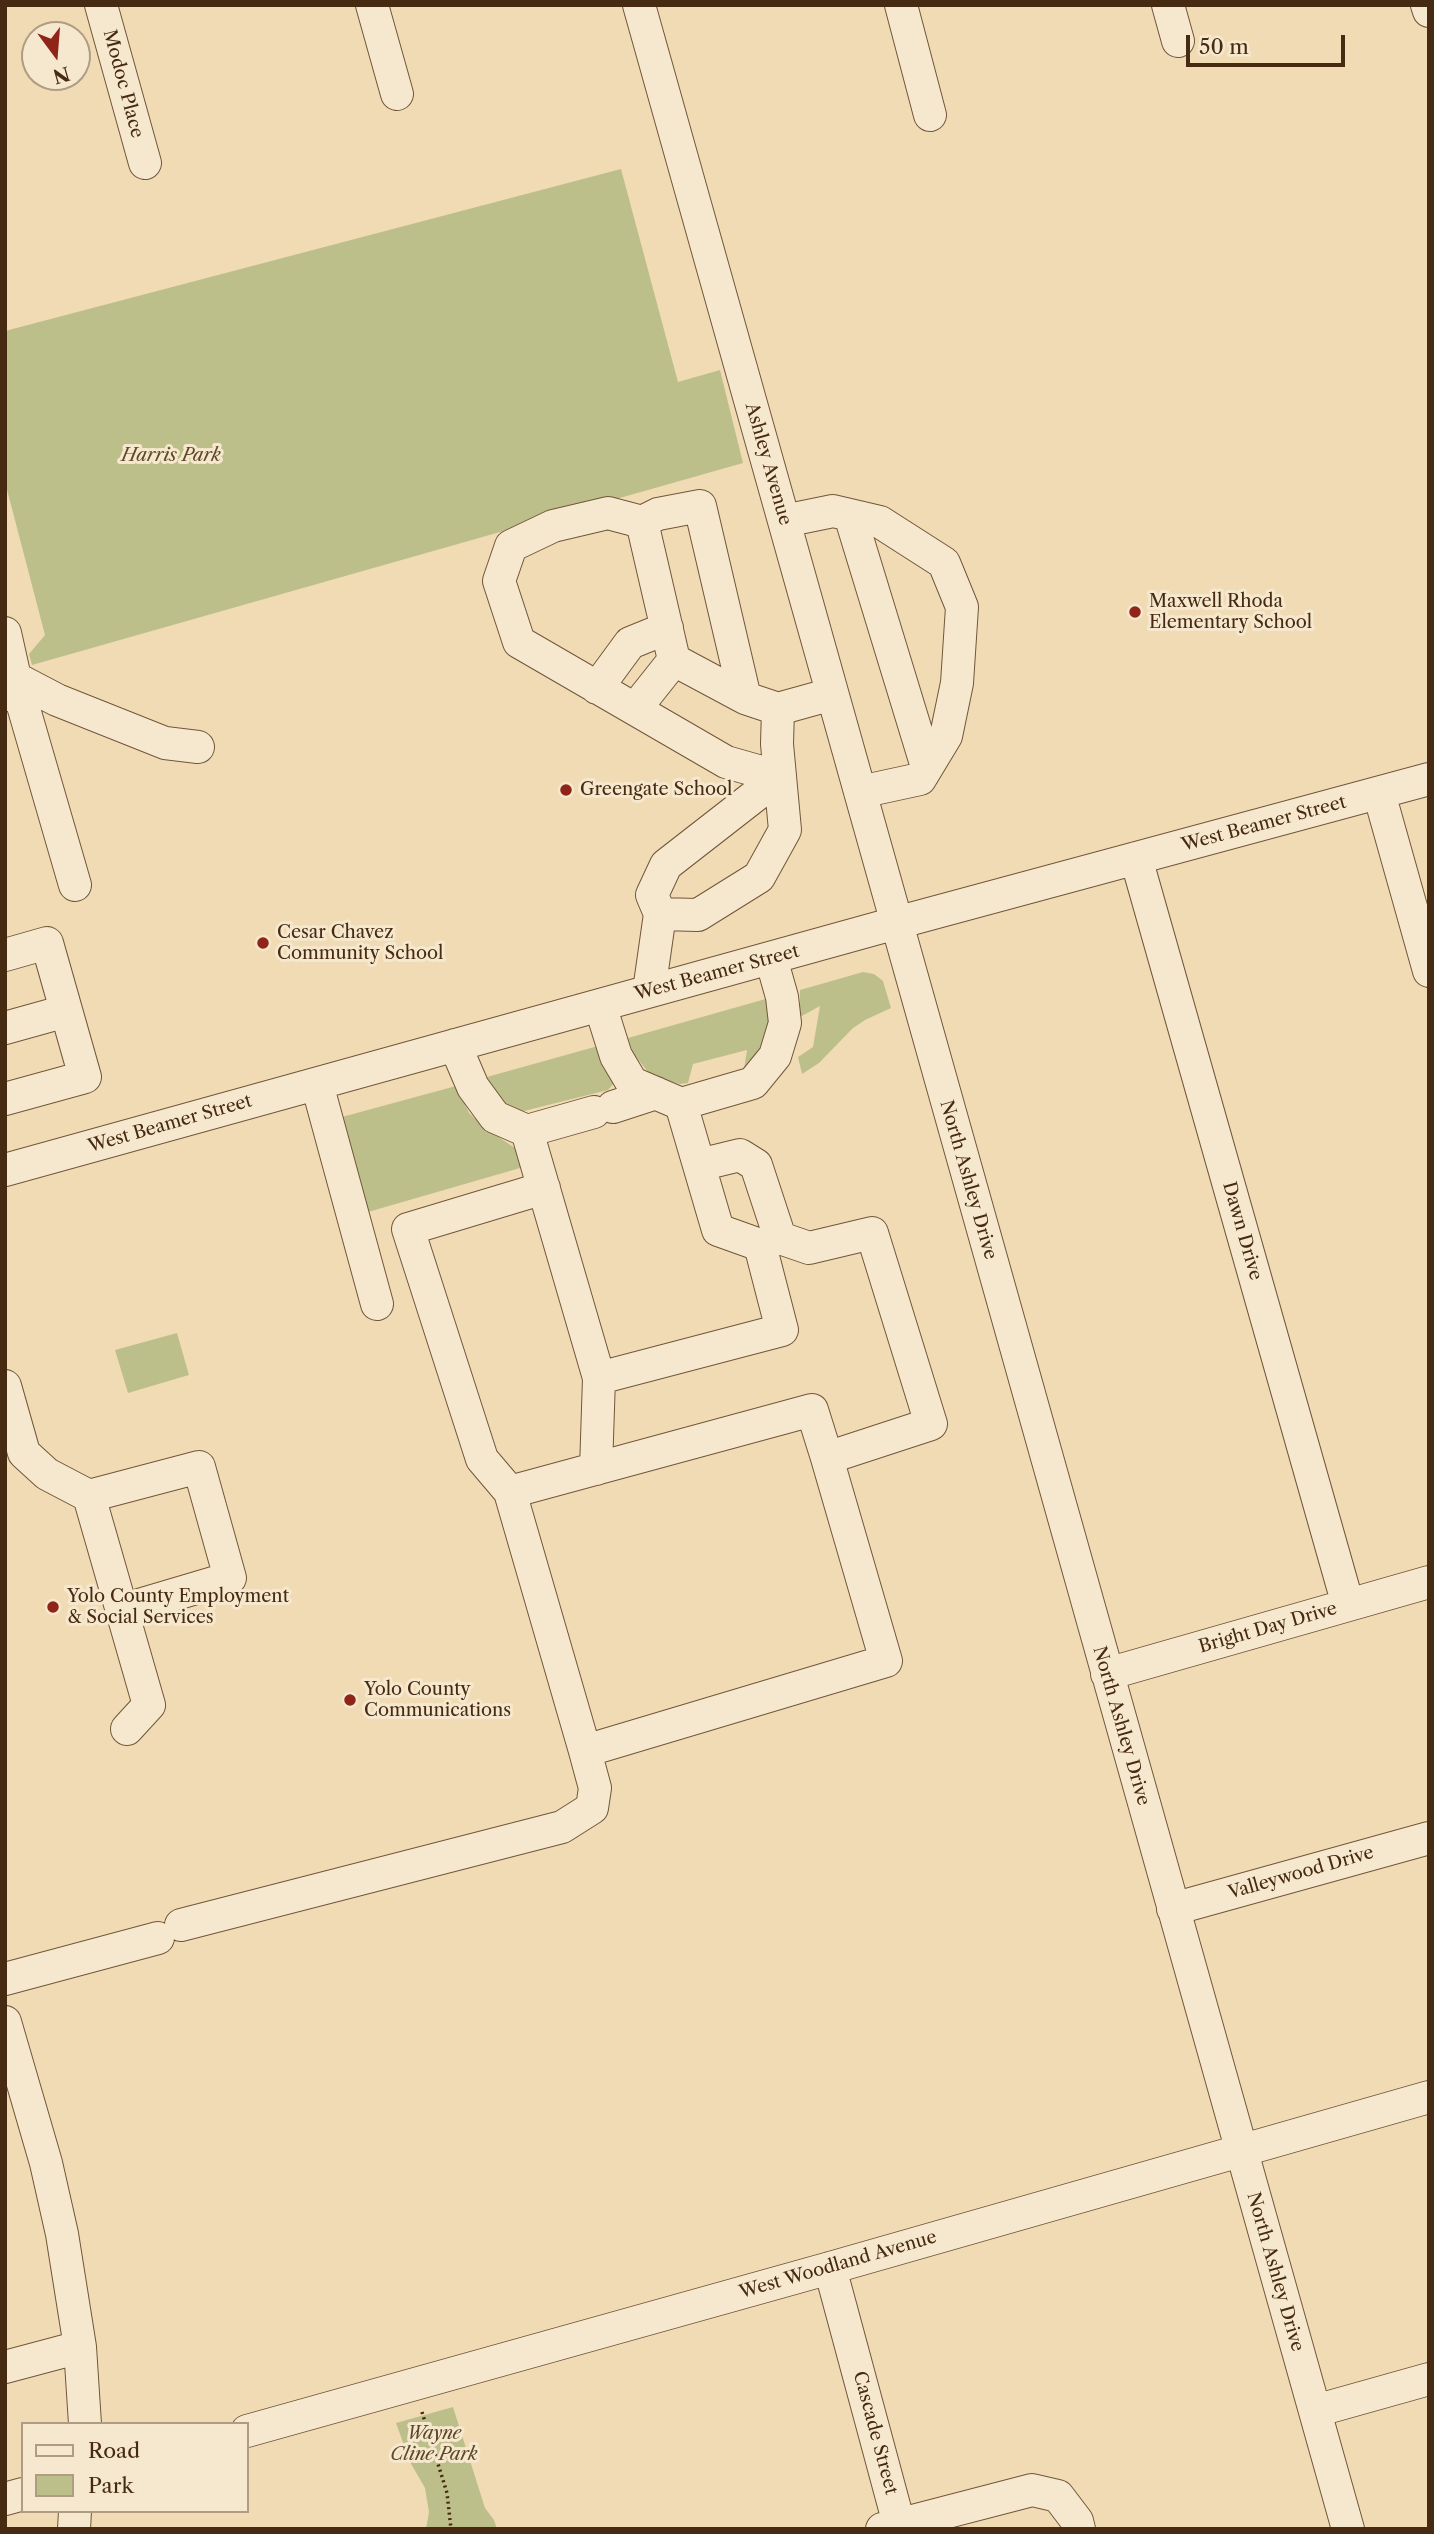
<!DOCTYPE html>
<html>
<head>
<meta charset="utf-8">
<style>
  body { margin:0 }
  #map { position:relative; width:1434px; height:2534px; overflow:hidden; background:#f1dbb4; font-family:"Libre Caslon Text",serif }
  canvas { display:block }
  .frame { position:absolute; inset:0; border:7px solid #462a11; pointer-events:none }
  .legend { position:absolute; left:21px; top:2422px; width:228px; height:91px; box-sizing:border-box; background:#f6e8ce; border:2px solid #b09c82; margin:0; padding:9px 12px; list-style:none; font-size:21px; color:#462a11 }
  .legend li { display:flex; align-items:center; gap:14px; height:35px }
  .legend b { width:35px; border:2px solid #b09c82 }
  .north { position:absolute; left:21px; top:21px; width:70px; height:70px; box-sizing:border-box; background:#f6e8ce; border:2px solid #b09c82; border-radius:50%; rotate:164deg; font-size:19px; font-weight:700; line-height:28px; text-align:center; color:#462a11 }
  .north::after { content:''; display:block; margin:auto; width:24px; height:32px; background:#8f2418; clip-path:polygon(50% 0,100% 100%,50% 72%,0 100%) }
  .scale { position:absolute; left:1186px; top:35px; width:159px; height:32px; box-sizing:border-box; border:4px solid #462a11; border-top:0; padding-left:9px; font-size:21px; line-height:24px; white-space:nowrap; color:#462a11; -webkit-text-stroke:5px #f6e8ce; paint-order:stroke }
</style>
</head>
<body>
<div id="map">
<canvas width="1434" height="2534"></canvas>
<div class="frame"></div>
<ul class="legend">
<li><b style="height:9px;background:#f6e8ce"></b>Road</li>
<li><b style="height:19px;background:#bdbf8b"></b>Park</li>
</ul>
<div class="north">N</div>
<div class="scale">50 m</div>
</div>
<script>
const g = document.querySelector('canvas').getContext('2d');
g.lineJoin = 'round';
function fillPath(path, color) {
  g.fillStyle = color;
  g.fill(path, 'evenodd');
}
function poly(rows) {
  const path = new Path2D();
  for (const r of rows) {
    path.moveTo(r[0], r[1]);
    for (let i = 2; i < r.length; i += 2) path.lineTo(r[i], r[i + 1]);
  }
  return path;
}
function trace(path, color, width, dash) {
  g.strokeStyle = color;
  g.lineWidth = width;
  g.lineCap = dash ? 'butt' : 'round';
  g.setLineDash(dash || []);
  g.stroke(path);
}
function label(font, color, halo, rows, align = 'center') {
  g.font = font + ' "Libre Caslon Text",serif';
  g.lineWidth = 6;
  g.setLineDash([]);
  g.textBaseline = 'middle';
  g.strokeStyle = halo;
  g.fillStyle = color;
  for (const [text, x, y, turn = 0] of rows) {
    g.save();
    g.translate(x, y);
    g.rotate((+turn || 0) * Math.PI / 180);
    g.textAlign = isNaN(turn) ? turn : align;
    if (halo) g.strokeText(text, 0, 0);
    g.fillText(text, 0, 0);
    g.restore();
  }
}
fillPath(poly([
  [621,169,678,382,720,370,743,463,32,665,29,654,45,635,5,482,5,331],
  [863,972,874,974,883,981,891,1008,865,1020,853,1028,819,1063,802,1074,798,1057,813,1047,820,1006,800,1017,800,990],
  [769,998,770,1031,757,1056,744,1069,747,1050,693,1064,688,1083,680,1084,659,1078,648,1072,633,1053,628,1038],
  [598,1046,614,1083,608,1090,524,1111,508,1108,492,1092,487,1077],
  [456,1086,469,1113,485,1128,518,1150,527,1166,368,1212,342,1117],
  [177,1333,189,1375,128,1393,115,1350],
  [453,2407,485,2508,494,2520,497,2529,426,2529,429,2512,425,2488,410,2462,396,2423]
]), '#bdbf8b');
const minor = poly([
  [101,5,145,163],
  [372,5,397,94],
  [639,5,1348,2529],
  [901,5,930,115],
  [1168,5,1178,41],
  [1427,5,1429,11],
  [850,515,927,767],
  [784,521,833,511,880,522,944,563,962,607,957,683,946,736,920,779,860,792],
  [642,522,674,660,745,698],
  [5,633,15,678,7,695],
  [15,678,75,885],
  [15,678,57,700,165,743,198,747],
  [597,688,630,643,667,628],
  [635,709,674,660],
  [778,709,832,694],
  [1379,793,1429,971],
  [1136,858,1348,1605],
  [5,955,47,943,85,1077,5,1099],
  [649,991,660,914,652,895,666,865,779,777,726,762,519,642,499,581,511,546,553,526,608,513,642,522,658,514,700,506,745,698,778,709,777,744,785,830,759,877,698,915,660,914],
  [5,1028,66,1011],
  [455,1045,473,1087,495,1117,527,1131,599,1378,596,1469],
  [317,1084,377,1304],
  [681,1104,753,1083,775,1056,785,1023,782,997,771,958],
  [613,1107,656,1093],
  [527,1131,594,1112],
  [699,1165,740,1155,756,1165,780,1238,760,1245],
  [5,1170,896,923,1429,779],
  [780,1238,809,1248,872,1233,931,1424,827,1458,886,1661,585,1751,510,1492,812,1410,827,1458],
  [599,1378,782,1330,760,1245,718,1230,681,1104,632,1083,616,1056,600,1005],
  [5,1386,24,1453,47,1474,89,1496,149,1705,127,1729],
  [510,1492,482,1459,408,1229,544,1188],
  [89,1496,199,1467,230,1578,122,1610],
  [1107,1674,1429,1582],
  [1173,1909,1429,1838],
  [181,1925,562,1827,592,1808,595,1788,585,1751],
  [5,1979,158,1938],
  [5,2022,46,2163,62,2234,80,2347,85,2424],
  [830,2268,899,2524],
  [5,2367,80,2347],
  [1315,2411,1429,2379],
  [247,2431,830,2268,1429,2097],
  [5,2499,23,2494],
  [74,2529,75,2511],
  [882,2529,1032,2490,1058,2496,1077,2521,1079,2529]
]);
trace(minor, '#71563a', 34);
trace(poly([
  [422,2412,447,2493,451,2529]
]), '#462a11', 3.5, [2, 3.5]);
trace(minor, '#f6e8ce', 32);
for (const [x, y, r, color] of [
  [1135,612,7,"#8f2418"],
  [566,790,7,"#8f2418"],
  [263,943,7,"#8f2418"],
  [53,1607,7,"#8f2418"],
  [350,1700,7,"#8f2418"]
]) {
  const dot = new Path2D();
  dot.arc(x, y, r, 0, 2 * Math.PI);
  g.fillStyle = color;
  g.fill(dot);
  trace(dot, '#f6e8ce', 2.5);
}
label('18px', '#462a11', '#f6e8ce', [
  ["Modoc Place",123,84,75],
  ["Ashley Avenue",768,464,74],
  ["West Beamer Street",1264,824,-15],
  ["West Beamer Street",717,973,-15],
  ["West Beamer Street",170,1124,-16],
  ["North Ashley Drive",968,1180,74],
  ["Dawn Drive",1242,1231,74],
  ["Bright Day Drive",1268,1628,-16],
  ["North Ashley Drive",1121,1726,74],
  ["Valleywood Drive",1301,1873,-16],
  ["West Woodland Avenue",838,2265,-16],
  ["North Ashley Drive",1275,2272,74],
  ["Cascade Street",875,2433,75]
]);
label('italic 18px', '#5e4829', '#f6e8ce', [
  ["Harris Park",171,456],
  ["Wayne",434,2434],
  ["Cline Park",434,2455]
]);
label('18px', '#462a11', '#f6e8ce', [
  ["Maxwell Rhoda",1149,602],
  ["Elementary School",1149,623],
  ["Greengate School",580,790],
  ["Cesar Chavez",277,933],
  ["Community School",277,954],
  ["Yolo County Employment",67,1597],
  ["& Social Services",67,1618],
  ["Yolo County",364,1690],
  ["Communications",364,1711]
], 'left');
</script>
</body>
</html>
